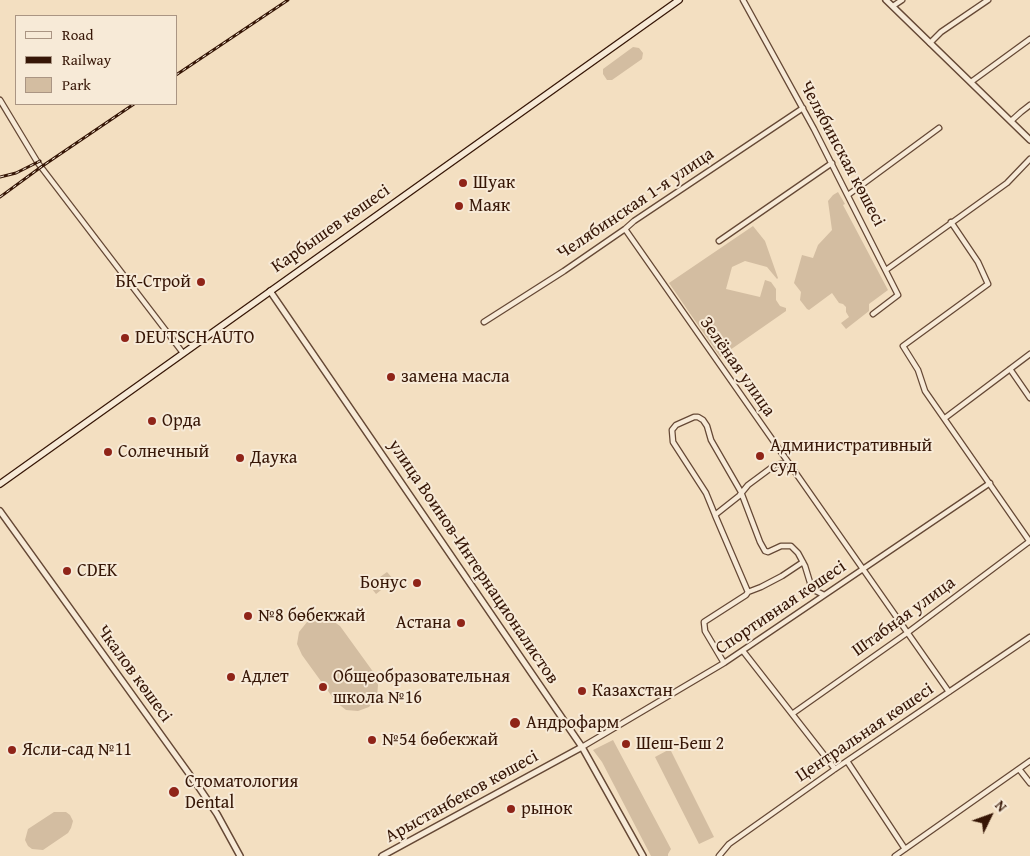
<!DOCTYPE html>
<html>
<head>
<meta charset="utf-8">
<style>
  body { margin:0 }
  #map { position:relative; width:1030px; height:856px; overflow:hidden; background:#f3dfc1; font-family:"Gentium Book Plus",serif }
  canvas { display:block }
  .legend { position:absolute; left:15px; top:15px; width:162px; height:90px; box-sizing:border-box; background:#f7ead7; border:1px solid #aa9583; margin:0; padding:6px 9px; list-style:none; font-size:15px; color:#361606 }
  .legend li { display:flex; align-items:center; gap:10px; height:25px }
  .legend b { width:25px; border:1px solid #aa9583 }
  .north { position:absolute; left:965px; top:791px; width:50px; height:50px; -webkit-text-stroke:4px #f7ead7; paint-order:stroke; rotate:48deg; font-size:14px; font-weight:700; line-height:20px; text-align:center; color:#361606 }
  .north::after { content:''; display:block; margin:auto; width:18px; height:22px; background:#361606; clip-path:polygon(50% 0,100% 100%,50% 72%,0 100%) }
</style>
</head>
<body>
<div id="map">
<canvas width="1030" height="856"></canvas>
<ul class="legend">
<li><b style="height:6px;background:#f7ead7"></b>Road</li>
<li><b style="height:6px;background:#361606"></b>Railway</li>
<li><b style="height:14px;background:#d3bda1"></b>Park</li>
</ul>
<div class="north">N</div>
</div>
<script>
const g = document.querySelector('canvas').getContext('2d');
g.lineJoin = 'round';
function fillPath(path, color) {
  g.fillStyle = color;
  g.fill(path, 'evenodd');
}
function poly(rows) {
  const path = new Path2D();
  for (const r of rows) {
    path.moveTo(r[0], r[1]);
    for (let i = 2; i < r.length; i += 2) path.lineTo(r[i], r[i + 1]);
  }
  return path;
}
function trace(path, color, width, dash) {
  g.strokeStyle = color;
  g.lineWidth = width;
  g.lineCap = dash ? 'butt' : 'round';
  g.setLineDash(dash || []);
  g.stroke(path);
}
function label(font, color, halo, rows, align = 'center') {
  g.font = font + ' "Gentium Book Plus",serif';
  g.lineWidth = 4;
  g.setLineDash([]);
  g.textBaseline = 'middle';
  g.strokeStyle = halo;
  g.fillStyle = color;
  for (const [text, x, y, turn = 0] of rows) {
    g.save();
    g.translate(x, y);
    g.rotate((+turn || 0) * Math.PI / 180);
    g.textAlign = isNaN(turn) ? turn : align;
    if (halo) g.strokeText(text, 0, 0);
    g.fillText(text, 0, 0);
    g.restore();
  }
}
fillPath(poly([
  [633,47,639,48,643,53,642,59,612,80,607,80,603,74,603,69],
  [838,192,845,204,843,205,888,290,869,304,869,311,846,329,841,323,849,317,846,312,846,307,843,304,839,303,832,293,809,310,807,309,800,300,801,292,794,283,802,255,813,258,818,245,832,230,828,201,833,195],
  [753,226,765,241,778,278,777,279,767,267,745,261,732,267,726,289,760,297,765,280,771,282,776,289,776,300,780,306,786,308,786,311,720,357,669,283],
  [387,572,394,580,376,594,369,585],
  [318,617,330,619,340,626,374,673,378,685,377,697,369,707,358,711,346,710,336,702,302,655,297,644,299,632,307,622],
  [613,740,671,849,668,854,668,856,651,856,602,762,593,750],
  [670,749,714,837,699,844,655,757],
  [54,812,66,812,70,815,73,821,71,828,68,833,43,850,32,849,28,846,25,840,28,829]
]), '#d3bda1');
const minor = poly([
  [743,0,814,129,898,295,873,314],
  [893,6,902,0],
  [930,43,941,32,988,0],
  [971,82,1030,39],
  [0,100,38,163,183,353],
  [1011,121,1021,112,1030,105],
  [848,195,939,128],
  [951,222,978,262,988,284,903,346,918,370,925,391,1030,542],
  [625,229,949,692],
  [719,241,832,163],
  [886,270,1007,183,1030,159],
  [484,322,564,271,625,229,634,221,803,108],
  [1010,369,1030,398],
  [945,418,1030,354],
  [715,515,706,493,673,442,672,430,676,425,694,417,698,417,703,420,707,426,711,440,741,492,760,542,765,551,768,552,781,546,791,546,798,553,805,566,812,589,824,595],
  [748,592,761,587,782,576,803,562],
  [743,651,835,769],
  [724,663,705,631,704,622,746,595,748,592,715,515,739,496,748,485,775,465,788,463],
  [792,714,907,633,1030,541],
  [582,747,724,663,990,483],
  [847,761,905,849],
  [1019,769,1030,783],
  [719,856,729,844,835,769,1030,637],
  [895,856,1030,761]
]);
const tertiary = poly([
  [886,0,1030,140],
  [270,291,582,747,643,856],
  [0,511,200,789,217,814,240,856],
  [382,856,582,747]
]);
const secondary = poly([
  [0,484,679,0]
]);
trace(minor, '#654835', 7);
trace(tertiary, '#654835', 8);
trace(secondary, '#361606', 8);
trace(minor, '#f7ead7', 4.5);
trace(tertiary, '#f7ead7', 5);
trace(secondary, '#f7ead7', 5.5);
const rail = poly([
  [176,75,288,0],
  [0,177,16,173,40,161],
  [0,197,41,167,134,104]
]);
trace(rail, '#361606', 3);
trace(rail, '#f7ead7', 1, [4]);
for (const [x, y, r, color] of [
  [463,183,5,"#8f2418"],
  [459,206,5,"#8f2418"],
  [201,282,5,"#8f2418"],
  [125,338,5,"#8f2418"],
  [391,377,5,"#8f2418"],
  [152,421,5,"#8f2418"],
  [108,452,5,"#8f2418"],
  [760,456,5,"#8f2418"],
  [240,458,5,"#8f2418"],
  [67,571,5,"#8f2418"],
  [417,583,5,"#8f2418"],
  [248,616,5,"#8f2418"],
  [461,623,5,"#8f2418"],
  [231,677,5,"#8f2418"],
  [323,687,5,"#8f2418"],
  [582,691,5,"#8f2418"],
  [515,723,6,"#8f2418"],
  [372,740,5,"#8f2418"],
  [626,744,5,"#8f2418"],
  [12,750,5,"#8f2418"],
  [174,792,6,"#8f2418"],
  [511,809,5,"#8f2418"]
]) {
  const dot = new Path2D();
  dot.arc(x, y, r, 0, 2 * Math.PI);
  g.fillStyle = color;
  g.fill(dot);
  trace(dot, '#f7ead7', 2);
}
label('18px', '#361606', '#f7ead7', [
  ["Челябинская көшесі",842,154,62],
  ["Челябинская 1-я улица",636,204,-34],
  ["Карбышев көшесі",331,229,-35],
  ["Зелёная улица",737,367,55],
  ["улица Воинов-Интернационалистов",473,562,56],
  ["Спортивная көшесі",781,608,-34],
  ["Штабная улица",904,617,-36],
  ["Чкалов көшесі",134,674,54],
  ["Центральная көшесі",865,733,-34],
  ["Арыстанбеков көшесі",462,797,-29]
]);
label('18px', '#361606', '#f7ead7', [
  ["Шуак",473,183],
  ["Маяк",469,206],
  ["БК-Строй",191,282,"right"],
  ["DEUTSCH AUTO",135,338],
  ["замена масла",401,377],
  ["Орда",162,421],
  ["Административный",770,446],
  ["суд",770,467],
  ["Солнечный",118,452],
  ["Даука",250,458],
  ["CDEK",77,571],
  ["Бонус",407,583,"right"],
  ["№8 бөбекжай",258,616],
  ["Астана",451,623,"right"],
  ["Адлет",241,677],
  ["Общеобразовательная",333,677],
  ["школа №16",333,698],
  ["Казахстан",592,691],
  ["Андрофарм",526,723],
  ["№54 бөбекжай",382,740],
  ["Шеш-Беш 2",636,744],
  ["Ясли-сад №11",22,750],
  ["Стоматология",185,782],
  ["Dental",185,803],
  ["рынок",521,809]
], 'left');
</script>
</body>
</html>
